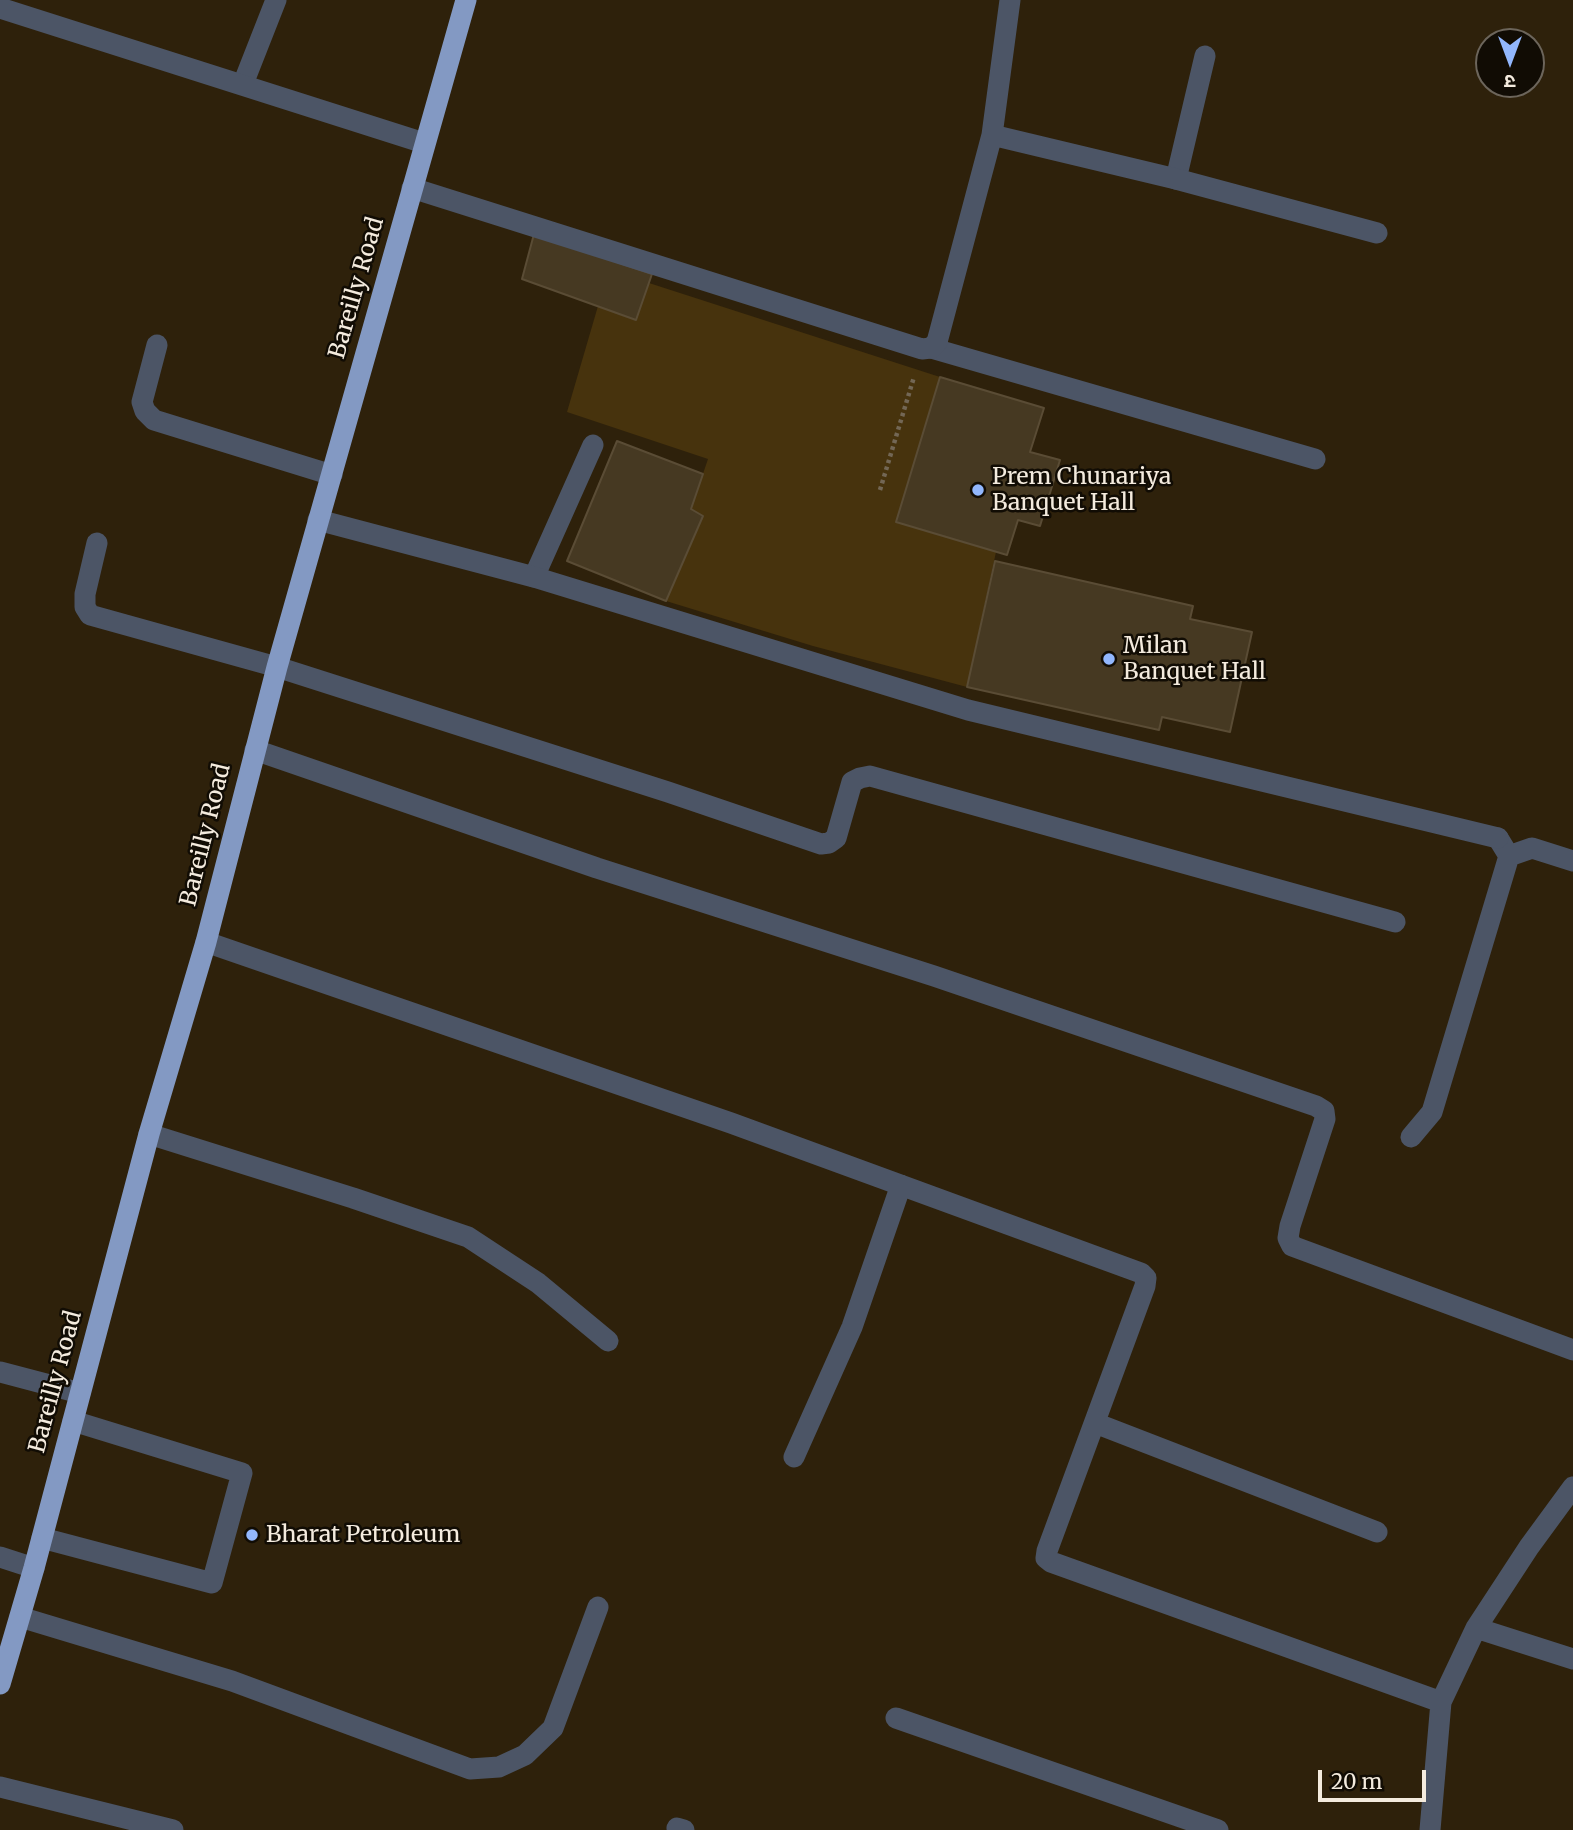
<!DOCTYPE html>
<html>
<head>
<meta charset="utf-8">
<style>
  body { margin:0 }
  #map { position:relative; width:1573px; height:1830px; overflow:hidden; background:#2e210b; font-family:Merriweather,"Noto Sans Devanagari",serif }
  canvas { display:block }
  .north { position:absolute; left:1475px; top:28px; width:70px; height:70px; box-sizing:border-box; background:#110c04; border:2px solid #6c655b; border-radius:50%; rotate:180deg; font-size:19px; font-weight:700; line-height:28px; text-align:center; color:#f4ebde }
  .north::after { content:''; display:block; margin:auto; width:24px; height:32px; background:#92b7fd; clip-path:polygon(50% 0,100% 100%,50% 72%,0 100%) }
  .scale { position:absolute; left:1318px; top:1770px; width:108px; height:32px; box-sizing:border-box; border:4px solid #f4ebde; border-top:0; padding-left:9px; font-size:21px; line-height:24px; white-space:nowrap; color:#f4ebde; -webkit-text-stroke:5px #110c04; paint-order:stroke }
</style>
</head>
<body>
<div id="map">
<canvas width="1573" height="1830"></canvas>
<div class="north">उ</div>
<div class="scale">20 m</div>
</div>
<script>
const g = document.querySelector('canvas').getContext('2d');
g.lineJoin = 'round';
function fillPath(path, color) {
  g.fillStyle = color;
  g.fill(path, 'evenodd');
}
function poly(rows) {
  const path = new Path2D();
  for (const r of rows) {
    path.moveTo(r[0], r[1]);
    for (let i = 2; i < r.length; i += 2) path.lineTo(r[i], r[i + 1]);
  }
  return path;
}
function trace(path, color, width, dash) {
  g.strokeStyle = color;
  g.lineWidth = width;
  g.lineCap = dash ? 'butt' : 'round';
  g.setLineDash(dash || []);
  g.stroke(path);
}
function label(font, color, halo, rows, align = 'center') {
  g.font = font + ' Merriweather,serif';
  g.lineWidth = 5;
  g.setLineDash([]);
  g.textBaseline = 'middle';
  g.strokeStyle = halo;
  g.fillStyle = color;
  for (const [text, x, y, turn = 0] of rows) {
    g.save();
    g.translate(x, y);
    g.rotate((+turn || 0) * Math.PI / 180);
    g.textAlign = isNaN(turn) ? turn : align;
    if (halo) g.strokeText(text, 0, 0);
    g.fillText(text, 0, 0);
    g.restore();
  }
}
fillPath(poly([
  [649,283,940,377,896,522,996,552,967,687,813,646,666,601,691,509,708,459,567,412,598,306,636,320]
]), '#47330d');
const building = poly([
  [534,234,652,274,636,320,522,279,534,234],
  [940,377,1044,408,1030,452,1060,460,1040,526,1018,520,1007,555,896,522,940,377],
  [617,441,703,474,691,509,703,516,666,601,567,561,617,441],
  [995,561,1193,606,1190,619,1252,632,1230,732,1162,717,1159,730,967,687,995,561]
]);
fillPath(building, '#463922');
trace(building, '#5a4c35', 2);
trace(poly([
  [880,490,914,377]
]), '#736755', 4.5, [3.5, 3.5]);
trace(poly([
  [243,84,276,0],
  [1176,179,1205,56],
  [157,345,142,402,145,411,154,420,332,475],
  [931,348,1315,459],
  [97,543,85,594,85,607,90,615,277,667],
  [534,577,593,445],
  [1509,856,1532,848,1573,861],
  [149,1134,353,1198,468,1237,538,1283,608,1341],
  [1411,1137,1432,1112,1509,856,1498,838],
  [0,1372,80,1393],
  [42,1538,212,1583,242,1473,73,1421],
  [0,1557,34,1568],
  [20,1617,232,1681,470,1769,499,1767,525,1755,553,1728,598,1607]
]), '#4c5566', 21);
trace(poly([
  [0,8,424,143],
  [992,135,1176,179,1377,233],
  [412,188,922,349,931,348,937,342,992,135,1010,0],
  [318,520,534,577,968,710,1498,838],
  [277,667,668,792,821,844,829,843,836,838,852,782,860,778,870,776,1395,922],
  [255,750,597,868,934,976,1316,1106,1324,1111,1325,1119,1290,1226,1288,1238,1292,1246,1573,1350],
  [206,942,731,1123,1141,1273,1146,1278,1145,1286,1047,1551,1046,1558,1051,1562,1441,1702],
  [1095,1423,1377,1532],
  [794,1457,852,1327,901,1185],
  [1476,1628,1573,1659],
  [896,1718,1218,1830],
  [0,1787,173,1830],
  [677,1828,684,1830],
  [1430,1830,1441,1702,1476,1628,1529,1547,1573,1487]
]), '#4c5566', 21);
trace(poly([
  [0,1684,34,1568,149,1134,206,942,277,667,466,0]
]), '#8399c3', 21);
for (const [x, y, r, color] of [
  [978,490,7,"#92b7fd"],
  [1109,659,7,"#92b7fd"],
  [252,1535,7,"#92b7fd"]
]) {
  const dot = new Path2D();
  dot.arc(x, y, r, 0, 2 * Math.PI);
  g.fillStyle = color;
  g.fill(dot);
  trace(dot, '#110c04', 2.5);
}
label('23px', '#f4ebde', '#110c04', [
  ["Bareilly Road",357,288,-74],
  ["Bareilly Road",206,835,-76],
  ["Bareilly Road",56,1382,-75]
]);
label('23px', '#f4ebde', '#110c04', [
  ["Prem Chunariya",992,477],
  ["Banquet Hall",992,503],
  ["Milan",1123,646],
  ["Banquet Hall",1123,672],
  ["Bharat Petroleum",266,1535]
], 'left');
</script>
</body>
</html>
